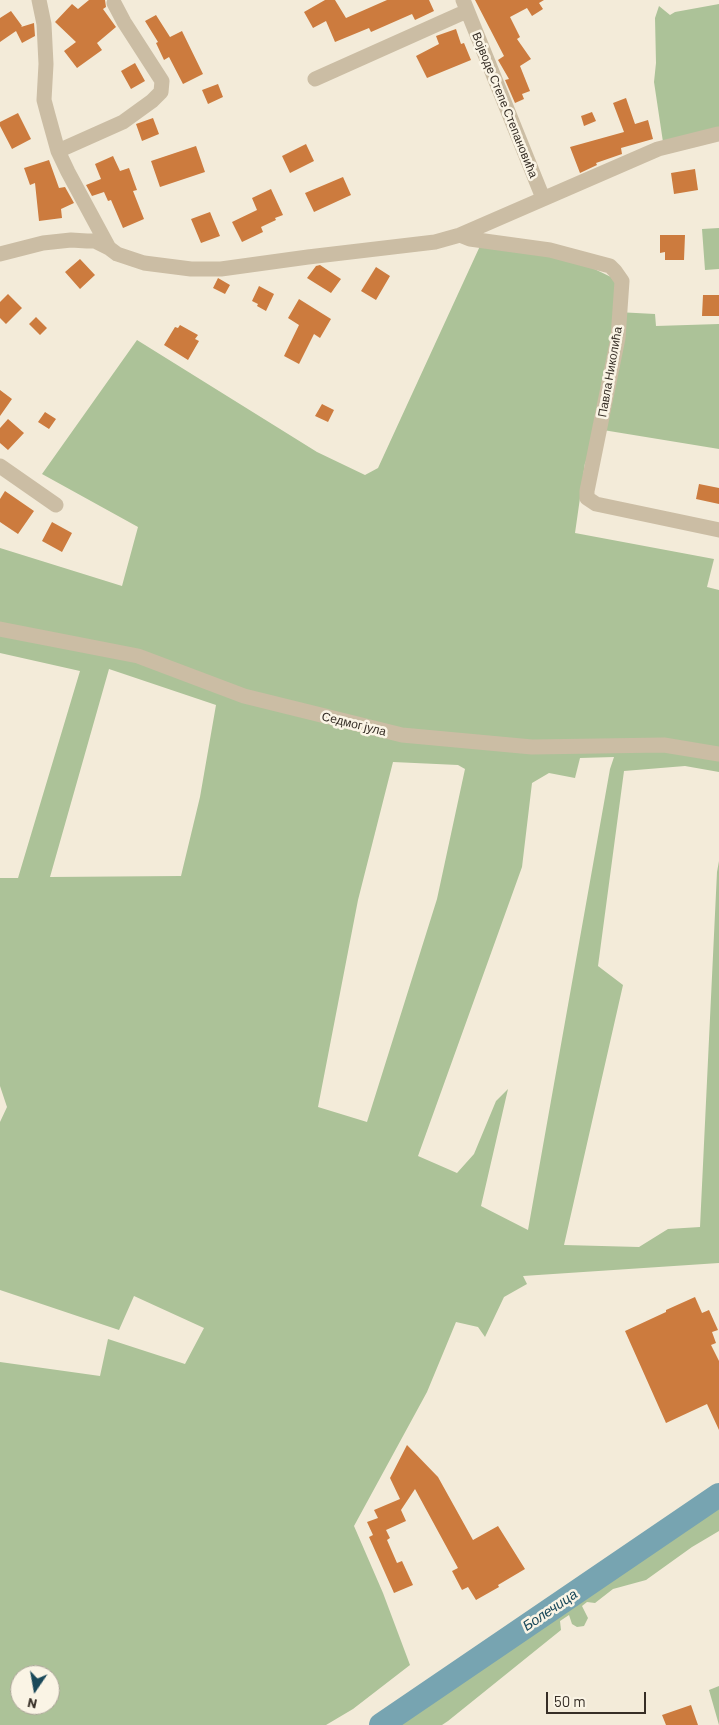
<!DOCTYPE html>
<html>
<head>
<meta charset="utf-8">
<style>
  body { margin:0 }
  #map { position:relative; width:719px; height:1725px; overflow:hidden; background:#f3ebd9; font-family:Barlow,sans-serif }
  canvas { display:block }
  .north { position:absolute; left:10px; top:1665px; width:50px; height:50px; box-sizing:border-box; background:#faf4e5; border:1px solid #aca599; border-radius:50%; rotate:192deg; font-size:14px; font-weight:700; line-height:20px; text-align:center; color:#362e26 }
  .north::after { content:''; display:block; margin:auto; width:18px; height:22px; background:#1a495a; clip-path:polygon(50% 0,100% 100%,50% 72%,0 100%) }
  .scale { position:absolute; left:546px; top:1692px; width:100px; height:22px; box-sizing:border-box; border:2px solid #362e26; border-top:0; padding-left:6px; font-size:15px; line-height:18px; white-space:nowrap; color:#362e26; -webkit-text-stroke:4px #faf4e5; paint-order:stroke }
</style>
</head>
<body>
<div id="map">
<canvas width="719" height="1725"></canvas>
<div class="north">N</div>
<div class="scale">50 m</div>
</div>
<script>
const g = document.querySelector('canvas').getContext('2d');
g.lineJoin = 'round';
function fillPath(path, color) {
  g.fillStyle = color;
  g.fill(path, 'evenodd');
}
function poly(rows) {
  const path = new Path2D();
  for (const r of rows) {
    path.moveTo(r[0], r[1]);
    for (let i = 2; i < r.length; i += 2) path.lineTo(r[i], r[i + 1]);
  }
  return path;
}
function trace(path, color, width, dash) {
  g.strokeStyle = color;
  g.lineWidth = width;
  g.lineCap = dash ? 'butt' : 'round';
  g.setLineDash(dash || []);
  g.stroke(path);
}
function label(font, color, halo, rows, align = 'center') {
  g.font = font + ' Barlow,sans-serif';
  g.lineWidth = 5;
  g.setLineDash([]);
  g.textBaseline = 'middle';
  g.strokeStyle = halo;
  g.fillStyle = color;
  for (const [text, x, y, turn = 0] of rows) {
    g.save();
    g.translate(x, y);
    g.rotate((+turn || 0) * Math.PI / 180);
    g.textAlign = isNaN(turn) ? turn : align;
    if (halo) g.strokeText(text, 0, 0);
    g.fillText(text, 0, 0);
    g.restore();
  }
}
fillPath(poly([
  [719,4,719,127,663,142,654,82,656,63,655,18,659,6,670,15,675,12],
  [719,228,719,269,705,270,702,229],
  [480,246,535,253,584,264,611,277,618,285,617,312,655,314,656,326,719,324,719,449,603,430,585,463,575,533,714,559,707,587,719,590,719,772,685,766,624,771,598,966,623,985,564,1245,639,1247,668,1229,700,1227,717,872,719,861,719,1263,523,1276,527,1284,504,1297,485,1337,478,1327,456,1322,427,1392,354,1526,383,1593,410,1665,353,1709,326,1725,0,1725,0,1362,100,1376,108,1339,185,1364,204,1328,134,1296,119,1330,0,1290,0,1122,7,1107,0,1086,0,878,18,878,80,671,0,653,0,548,122,586,138,527,42,474,137,340,317,452,365,475,378,468],
  [109,669,216,705,200,797,181,876,50,877],
  [614,757,610,769,528,1230,481,1206,508,1089,496,1101,474,1154,457,1173,418,1156,522,867,532,783,549,773,575,778,580,758],
  [393,762,458,765,465,769,437,899,367,1122,318,1107,358,900],
  [20,1675,50,1675,50,1705,20,1705],
  [719,1505,719,1531,692,1547,646,1580,613,1589,595,1603,587,1602,582,1606,588,1618,584,1626,577,1627,572,1624,569,1615,560,1621,561,1630,448,1721,442,1725,395,1725,558,1612],
  [719,1686,719,1725,709,1690]
]), '#acc298');
trace(poly([
  [381,1725,719,1495]
]), '#77a4b1', 24);
fillPath(poly([
  [89,0,105,0,106,7,103,9,116,27,97,43,102,50,77,68,64,51,76,42,55,22,72,4,78,9],
  [325,0,335,0,346,18,387,0,429,0,434,11,415,20,412,14,371,32,369,28,335,42,326,21,313,28,304,12],
  [475,0,544,0,539,3,543,9,532,16,527,8,510,17,520,37,517,39,531,59,520,66,530,91,522,94,524,99,515,103,505,80,509,79,498,60,504,56],
  [11,11,22,26,21,27,34,23,35,36,22,43,16,31,0,42,0,18],
  [156,15,170,37,182,31,203,74,183,84,169,57,164,60,156,43,158,42,145,21],
  [456,29,461,44,464,43,471,60,427,78,416,56,439,44,436,36],
  [135,63,145,81,131,89,121,71],
  [218,84,223,97,208,104,202,90],
  [626,98,635,124,648,120,653,139,621,148,622,154,596,163,597,165,580,173,570,147,624,132,613,103],
  [592,112,596,121,584,126,581,116],
  [18,113,31,139,12,149,0,126,0,122],
  [153,118,159,134,142,141,136,124],
  [306,144,314,161,290,173,282,156],
  [196,146,205,172,160,187,151,161],
  [113,156,120,171,129,168,137,190,133,191,144,219,123,228,111,200,108,201,104,192,92,196,86,185,101,179,95,164],
  [49,160,59,188,65,187,74,203,61,209,62,218,39,221,35,183,30,185,24,168],
  [695,169,698,190,674,194,671,173],
  [343,177,351,195,314,212,305,193],
  [271,189,283,215,275,218,276,220,261,227,263,232,242,242,232,222,257,210,252,198],
  [210,212,220,236,201,243,191,219],
  [660,235,685,235,684,260,665,260,665,252,660,253],
  [80,259,95,275,80,289,65,272],
  [320,265,341,279,331,293,307,278,316,266],
  [376,267,390,276,376,300,361,291],
  [218,278,230,285,225,294,213,288],
  [259,286,274,294,266,311,257,306,258,304,252,301],
  [8,294,22,308,6,324,0,318,0,302],
  [703,295,719,295,719,316,702,316],
  [299,299,331,319,320,338,314,334,299,364,284,356,299,325,288,318],
  [36,317,47,328,40,335,29,324],
  [180,325,198,335,195,339,199,341,188,360,164,345,175,327,178,328],
  [0,390,12,399,0,416],
  [322,404,334,410,328,422,315,416],
  [45,412,56,419,49,429,38,422],
  [8,419,24,433,8,450,0,443,0,428],
  [699,484,719,488,719,504,696,499],
  [5,491,34,511,18,534,0,522,0,499],
  [52,522,72,533,62,552,42,541],
  [695,1297,702,1313,709,1310,718,1330,712,1332,716,1343,711,1345,719,1361,719,1430,707,1404,666,1423,625,1331,666,1312,666,1310],
  [407,1445,438,1477,473,1540,498,1526,525,1569,498,1585,499,1587,476,1600,468,1587,462,1590,452,1571,458,1568,415,1489,401,1510,406,1521,386,1530,390,1538,387,1540,397,1563,402,1561,413,1585,394,1593,369,1537,373,1535,367,1522,378,1518,374,1510,400,1499,390,1478],
  [691,1705,698,1725,666,1725,662,1715]
]), '#cc7b3e');
trace(poly([
  [39,0,44,24,46,64,44,100,48,115,58,151,68,172,109,248],
  [463,0,543,198],
  [315,79,467,11],
  [58,151,123,122,152,101,161,92,162,81,124,22,114,3],
  [460,235,470,239,550,250,610,266,615,271,622,281,618,338,587,491,587,498,596,504,719,530],
  [0,254,43,243,71,240,87,241,95,241,109,248,117,254,144,263,191,269,221,269,308,257,435,242,460,235,658,149,718,134],
  [0,466,56,505],
  [0,629,138,656,244,696,402,735,532,747,664,745,719,754]
]), '#cbbda4', 15);
label('12px', '#362e26', '#faf4e5', [
  ["Војводе Степе Степановића",505,105,68],
  ["Павла Николића",610,372,-80],
  ["Седмог јула",354,724,14]
]);
label('italic 14px', '#1a495a', '#faf4e5', [
  ["Болечица",550,1610,-34]
]);
</script>
</body>
</html>
